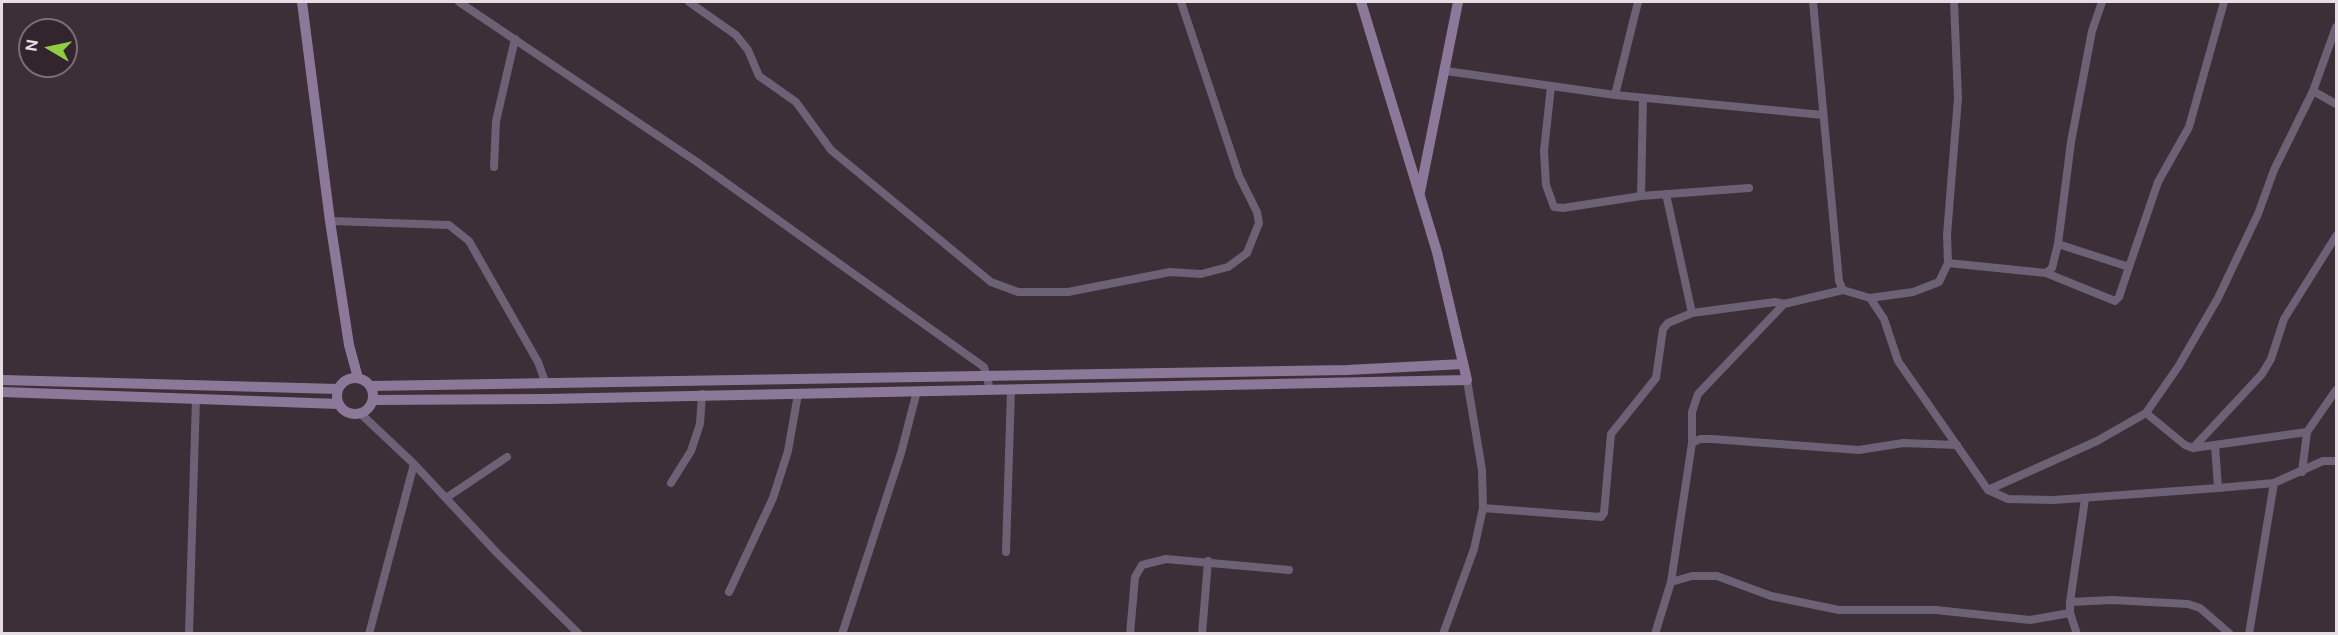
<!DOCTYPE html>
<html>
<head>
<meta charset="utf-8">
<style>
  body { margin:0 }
  #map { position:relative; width:2338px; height:635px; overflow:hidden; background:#3c2f37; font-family:"DM Sans",sans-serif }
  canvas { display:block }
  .frame { position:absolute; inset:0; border:3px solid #e6dee3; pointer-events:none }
  .north { position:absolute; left:18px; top:18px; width:60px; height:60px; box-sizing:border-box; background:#32252d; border:2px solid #7a6f76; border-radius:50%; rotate:279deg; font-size:16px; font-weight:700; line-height:24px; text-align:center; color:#e6dee3 }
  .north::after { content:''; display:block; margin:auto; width:21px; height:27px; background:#90cd41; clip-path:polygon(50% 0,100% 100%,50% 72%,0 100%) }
</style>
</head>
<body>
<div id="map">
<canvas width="2338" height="635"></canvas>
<div class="frame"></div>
<div class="north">N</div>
</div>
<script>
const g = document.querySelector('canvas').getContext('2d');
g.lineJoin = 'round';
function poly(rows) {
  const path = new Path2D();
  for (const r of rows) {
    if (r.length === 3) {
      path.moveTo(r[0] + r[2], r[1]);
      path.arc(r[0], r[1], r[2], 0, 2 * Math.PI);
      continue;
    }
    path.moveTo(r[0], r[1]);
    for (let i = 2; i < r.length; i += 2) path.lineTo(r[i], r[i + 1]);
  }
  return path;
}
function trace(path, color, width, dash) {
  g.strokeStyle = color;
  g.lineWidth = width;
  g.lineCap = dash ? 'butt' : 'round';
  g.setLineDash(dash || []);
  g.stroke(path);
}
trace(poly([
  [459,2,697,162,984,367,990,389],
  [689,2,736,35,748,50,759,76,796,102,831,150,991,282,1018,292,1068,292,1170,272,1201,274,1228,267,1247,253,1259,223,1257,212,1239,176,1181,2],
  [1813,2,1839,281,1843,290,1870,298,1884,319,1898,361,1988,490,2008,499,2054,500,2218,488],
  [1446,71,1615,95,1823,115],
  [1551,86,1544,151,1546,185,1554,207,1563,208,1641,196,1643,98],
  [2313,91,2336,104],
  [1615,95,1638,2],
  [494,167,496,121,515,39],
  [1666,194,1692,313],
  [1641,196,1749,188],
  [330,221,449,225,469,241,538,362,546,384],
  [2058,244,2129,267,2158,182,2189,127,2224,2],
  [1948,263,2046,273,2052,268,2058,244,2071,142,2092,31,2102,2],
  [2046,273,2115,301,2119,297,2129,267],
  [1870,298,1913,292,1939,282,1948,263,1947,235,1958,98,1954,2],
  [2146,413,2185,445,2193,448,2307,432],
  [361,414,414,464,497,553,579,634],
  [1692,443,1692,412,1698,394,1784,304],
  [2215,445,2218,488,2274,483,2323,461,2336,461],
  [2193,448,2262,374,2271,359,2284,319,2336,236],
  [2302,472,2307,432,2336,390],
  [671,483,691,451,700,424,702,394],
  [1988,490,2097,441,2146,413,2178,367,2218,298,2258,214,2274,170,2313,91,2336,27],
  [446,498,507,457],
  [1483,508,1601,517,1604,513,1611,434,1656,378,1663,329,1668,323,1692,313,1775,302,1784,304,1843,290],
  [1006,552,1011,389],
  [1671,582,1692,576,1717,576,1771,596,1839,610,1936,610,2030,620,2070,613],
  [729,592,773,498,788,451,798,394],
  [2070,602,2112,600,2188,604,2200,608,2230,634],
  [189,634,196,398],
  [369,634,414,464],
  [842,634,901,453,917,391],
  [1130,634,1135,577,1142,565,1166,559,1289,570],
  [1202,634,1208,561],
  [1443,634,1474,549,1483,508,1482,470,1467,380],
  [1655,634,1671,582,1692,443,1700,439,1712,439,1859,450,1903,443,1957,445],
  [2077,634,2070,613,2070,602,2085,499],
  [2249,634,2274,483]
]), '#6d6175', 8);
trace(poly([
  [302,2,330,221,349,345,358,378],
  [1420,192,1458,2],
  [355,396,18],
  [2,380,338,389],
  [371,386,1347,370,1463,364],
  [2,392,339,404],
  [373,400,546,399,1467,380,1437,252,1361,2]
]), '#8c799a', 10);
</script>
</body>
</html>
